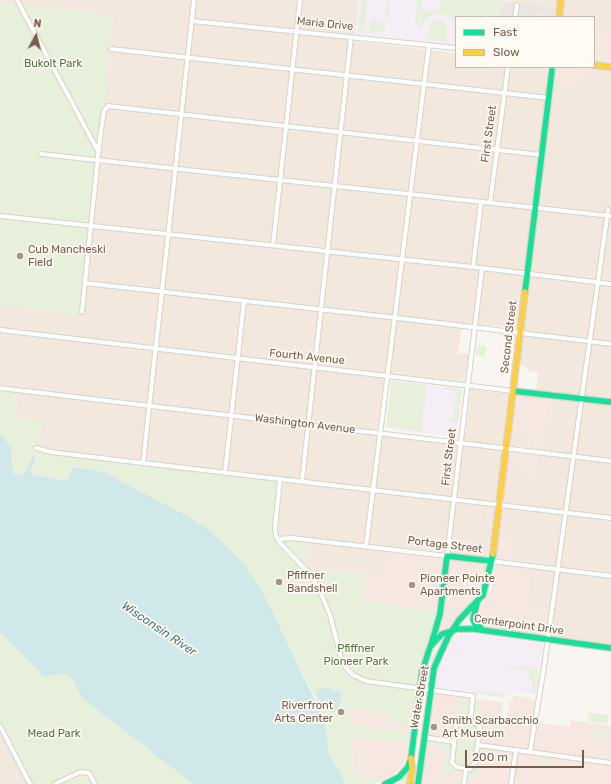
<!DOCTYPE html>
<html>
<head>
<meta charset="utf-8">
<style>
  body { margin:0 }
  #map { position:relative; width:611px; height:784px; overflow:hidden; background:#f9f5f0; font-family:Rubik,sans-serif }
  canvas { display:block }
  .legend { position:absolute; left:455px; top:16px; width:140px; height:52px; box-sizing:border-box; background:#fffaf3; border:1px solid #cabbb1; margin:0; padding:5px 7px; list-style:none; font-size:12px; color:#7a5c4d }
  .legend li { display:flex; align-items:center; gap:8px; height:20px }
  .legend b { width:20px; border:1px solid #cabbb1 }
  .north { position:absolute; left:16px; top:16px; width:40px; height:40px; -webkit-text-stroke:3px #fffaf3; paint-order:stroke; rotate:7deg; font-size:11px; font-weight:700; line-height:16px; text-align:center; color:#7a5c4d }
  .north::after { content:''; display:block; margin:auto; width:14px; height:18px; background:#7a5c4d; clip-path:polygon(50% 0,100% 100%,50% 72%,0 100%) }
  .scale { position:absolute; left:465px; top:750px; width:119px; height:18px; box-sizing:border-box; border:2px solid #7a5c4d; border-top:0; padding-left:5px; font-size:12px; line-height:14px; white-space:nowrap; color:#7a5c4d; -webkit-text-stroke:3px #fffaf3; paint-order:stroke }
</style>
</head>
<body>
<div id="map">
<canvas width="611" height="784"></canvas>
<ul class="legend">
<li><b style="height:5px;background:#16e098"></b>Fast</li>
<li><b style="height:5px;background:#ffcf43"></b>Slow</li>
</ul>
<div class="north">N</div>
<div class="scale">200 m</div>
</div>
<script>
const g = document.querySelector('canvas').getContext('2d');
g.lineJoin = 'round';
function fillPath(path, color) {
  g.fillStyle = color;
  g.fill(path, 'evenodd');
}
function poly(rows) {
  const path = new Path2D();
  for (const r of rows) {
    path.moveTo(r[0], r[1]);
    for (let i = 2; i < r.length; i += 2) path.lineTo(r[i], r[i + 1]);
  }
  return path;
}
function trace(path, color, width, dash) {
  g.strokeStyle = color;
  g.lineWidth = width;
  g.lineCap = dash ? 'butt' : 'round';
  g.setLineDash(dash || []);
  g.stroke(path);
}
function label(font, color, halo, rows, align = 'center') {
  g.font = font + ' Rubik,sans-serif';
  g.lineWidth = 3.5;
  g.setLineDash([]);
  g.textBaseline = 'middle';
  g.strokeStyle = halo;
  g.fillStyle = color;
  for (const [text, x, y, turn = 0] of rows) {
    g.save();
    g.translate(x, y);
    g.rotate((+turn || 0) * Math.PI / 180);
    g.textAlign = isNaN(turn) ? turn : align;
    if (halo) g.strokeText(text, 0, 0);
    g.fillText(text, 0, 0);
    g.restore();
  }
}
fillPath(poly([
  [0,0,359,0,354,41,456,53,456,67,548,67,544,119,517,328,462,323,458,353,469,354,464,382,385,373,376,435,463,446,471,389,508,394,496,499,495,501,488,501,486,517,494,519,488,557,389,546,385,577,308,568,305,564,308,537,280,534,278,531,283,477,48,449,38,444,36,440,42,427,15,417,18,389,0,386,0,304,82,314,84,313,106,114,108,110,103,104,113,17,0,2],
  [502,0,558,0,557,7],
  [565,0,611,0,611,32,596,30,594,40,594,17,563,17],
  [580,67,611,71,611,400,536,390,538,372,529,371,525,367,518,366,554,84,578,86],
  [553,398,611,405,611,573,509,560,511,541,497,539,506,464,527,467,534,479,541,424,550,425],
  [511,429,530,431,528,448,509,445],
  [531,568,611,578,611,645,553,636,551,631,557,592,551,591,549,610,526,606],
  [0,726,30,784,0,784]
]), '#f2e8de');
fillPath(poly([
  [596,30,611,32,611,64,594,63,594,40],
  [556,67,580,67,578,87,554,84],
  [520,394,553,398,550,425,541,424,534,480,525,478,526,467,506,464,508,452,527,454,528,448,530,431,511,429,515,397],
  [487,505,495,507,494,519,486,517],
  [497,539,511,541,508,565,531,568,526,606,549,610,545,633,543,635,483,627,478,624,475,619,478,609,491,590,497,559],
  [388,552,442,559,443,566,438,611,363,602,366,575,385,577],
  [453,559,487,563,486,578,480,595,448,629,435,638,443,619,450,564],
  [433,693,503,702,501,720,570,726,571,720,611,726,611,784,421,784],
  [514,695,535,700,533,720,507,717,510,701,512,701],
  [349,709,389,713,388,722,411,725,410,732,352,725],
  [354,736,409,743,407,755,403,765,394,774,382,781,354,777,352,763]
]), '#f6e8e1');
fillPath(poly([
  [502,1,557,7,556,17,534,15,534,17,500,17]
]), '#ede5e0');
fillPath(poly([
  [359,0,502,0,500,17,456,17,456,49,355,37],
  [391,381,462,389,457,437,386,428],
  [470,633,543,644,537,694,514,691,510,696,504,696,503,698,452,691,452,689,435,687,437,670,453,636]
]), '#f6eef6');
fillPath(poly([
  [362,0,367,0,364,30,361,34,358,31],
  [387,0,390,0,388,21,385,18],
  [418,0,421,0,418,23,415,24],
  [440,0,502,0,500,17,456,17,456,43,454,42,454,25,452,20,445,15,439,13,431,15,424,21,422,29,419,29,421,11,422,10,438,12],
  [0,2,113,17,80,309,83,315,0,304],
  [373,20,385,24,384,32,369,33,370,24],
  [438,20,443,21,447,26,447,42,427,39,430,24],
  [499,334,515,336,513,349,509,347,510,338,499,337],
  [477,345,486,346,485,357,476,355],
  [392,381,427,385,421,432,386,427],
  [443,387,462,389,461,404,454,404,456,391,443,389],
  [0,390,18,392,15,417,42,421,43,426,39,431,36,440,39,444,48,449,283,477,278,531,280,534,308,537,305,564,308,568,366,575,363,602,438,611,417,677,411,725,388,722,389,713,349,709,352,725,410,732,409,743,354,736,352,763,354,777,382,781,372,784,346,784,329,754,325,723,321,711,270,606,257,583,238,557,210,531,193,519,104,472,74,467,67,481,34,475,31,471,36,456,24,475,13,474,12,453,0,434],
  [453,406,460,407,459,422,449,421,450,418,453,418],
  [0,633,44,677,62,673,72,679,83,699,193,784,95,784,94,782,91,784,64,784,62,781,55,784,30,784,0,726],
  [443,639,432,664,428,679,427,679,432,657],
  [510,665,539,668,535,695,531,693,533,680,528,680,529,672,527,670,510,668],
  [474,691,502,694,505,696,502,697,472,693],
  [462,699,480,702,478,715,488,717,484,740,486,740,485,753,482,753,479,777,470,776,469,784,460,784,461,773,443,771,446,747,427,745,429,733,448,735,451,712,460,713],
  [589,712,608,715,607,724,588,721],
  [593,729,607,731,606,743,596,742,597,734,592,733],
  [539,760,550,762,550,767,537,765],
  [409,769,407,784,396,783,405,775]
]), '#e7f0db');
fillPath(poly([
  [0,434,11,447,13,474,24,475,33,455,36,456,31,471,34,475,67,481,73,467,104,472,193,519,210,531,238,557,257,583,270,606,317,705,321,705,321,703,316,692,320,689,329,688,334,693,337,690,341,692,342,699,340,702,340,707,330,710,322,708,321,711,325,723,329,754,346,784,193,784,83,699,72,679,62,673,44,677,0,633]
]), '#d0e8ea');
const street = poly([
  [17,0,98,151],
  [515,17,517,5],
  [192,21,456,48],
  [111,49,549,98],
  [41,154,611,216],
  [490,203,508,67],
  [0,216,482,268,611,284],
  [273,245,300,0],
  [473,267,481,202],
  [85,283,398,318,611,344],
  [82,312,100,137,104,111,108,106,542,155],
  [0,330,513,391],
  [0,388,611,461],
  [36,448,51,452,143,463,611,518],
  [143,463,194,0],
  [225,473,244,301],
  [280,479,275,528,276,536,280,543,308,572,320,591,330,615,341,658,346,668,353,675,366,681,473,696,470,722],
  [302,481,351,37],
  [278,539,292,538,447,556,482,268],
  [366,546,429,45],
  [491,561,611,576],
  [461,721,475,723,480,727,475,763,470,769,457,767,452,763,456,726,461,721],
  [0,726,30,784],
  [423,737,454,742],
  [478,745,611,763],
  [530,752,544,667,608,210],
  [55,784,80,772,89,773,95,784],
  [464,784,466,768],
  [511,784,516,750]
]);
const fast = poly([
  [525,292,552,70],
  [513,391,611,402],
  [477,603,473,619,475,624,481,628],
  [431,645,440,614,447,556,491,561],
  [385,784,399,777,408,767,411,758,422,672,430,647,442,634,458,629,474,629,611,648],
  [418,784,434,668,448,637,459,620,483,595,493,554]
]);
const slow = poly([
  [559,17,561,0],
  [594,65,611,67],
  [493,554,525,292],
  [410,784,412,769,411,758]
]);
trace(street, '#d7d1cb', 6);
trace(fast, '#d9d2cb', 8);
trace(slow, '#d9d2cb', 8);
trace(street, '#fefefd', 4);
trace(fast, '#16e098', 5.5);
trace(slow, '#ffcf43', 5.5);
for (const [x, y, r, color] of [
  [20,256,4,"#a69286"],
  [279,582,4,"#a69286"],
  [412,585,4,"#a69286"],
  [341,712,4,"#a69286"],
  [434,727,4,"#a69286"]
]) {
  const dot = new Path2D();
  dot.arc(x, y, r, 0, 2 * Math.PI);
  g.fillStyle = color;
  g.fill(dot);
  trace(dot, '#fffaf3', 1.5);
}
label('11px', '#7a5c4d', '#fffaf3', [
  ["Maria Drive",325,24,6],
  ["First Street",489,134,-82],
  ["Second Street",509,337,-83],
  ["Fourth Avenue",307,357,6],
  ["Washington Avenue",305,424,7],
  ["First Street",449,457,-83],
  ["Portage Street",445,545,7],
  ["Centerpoint Drive",519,625,8],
  ["Water Street",420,697,-80]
]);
label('11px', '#537a41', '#fffaf3', [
  ["Bukolt Park",53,64],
  ["Pfiffner",356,649],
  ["Pioneer Park",356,662],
  ["Mead Park",54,734]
]);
label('11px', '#7a5c4d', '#fffaf3', [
  ["Cub Mancheski",28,250],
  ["Field",28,263],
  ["Pfiffner",287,576],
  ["Bandshell",287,589],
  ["Pioneer Pointe",420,579],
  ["Apartments",420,592],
  ["Riverfront",333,706,"right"],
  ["Arts Center",333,719,"right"],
  ["Smith Scarbacchio",442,721],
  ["Art Museum",442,734]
], 'left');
label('italic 12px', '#437c86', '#fffaf3', [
  ["Wisconsin River",159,629,34]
]);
</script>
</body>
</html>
